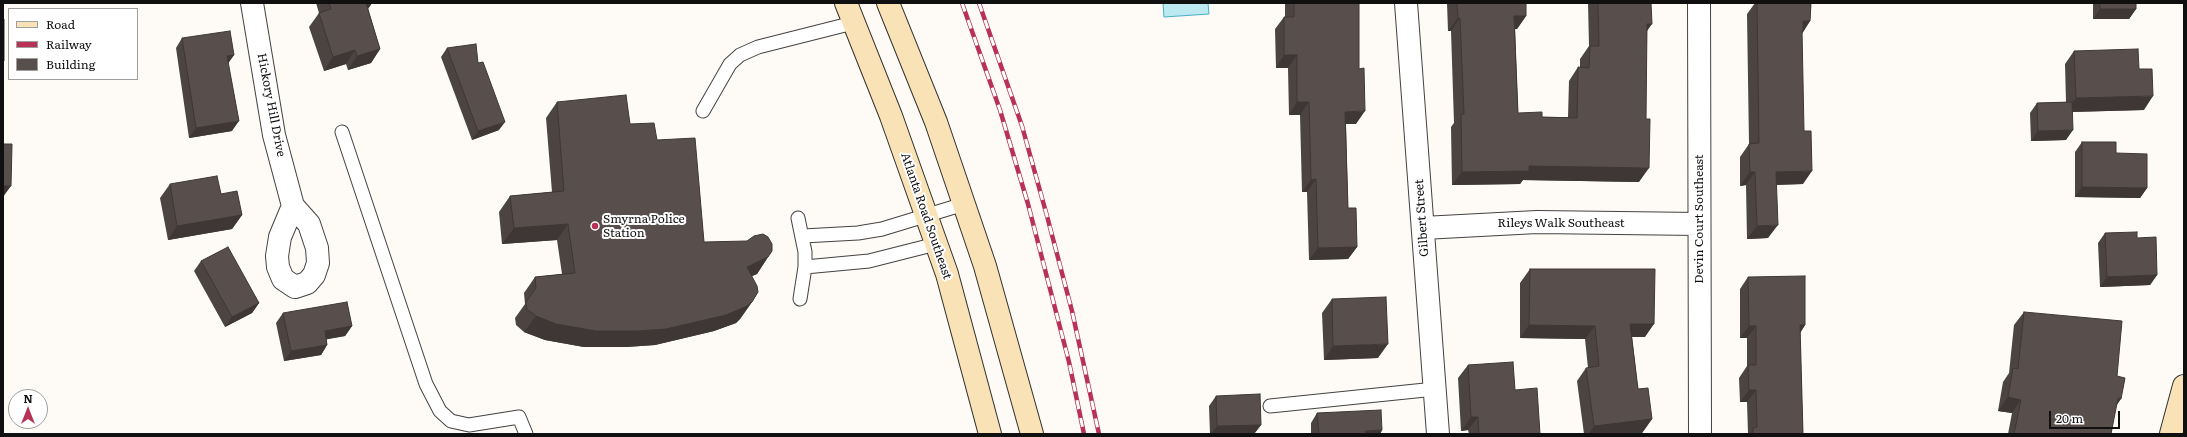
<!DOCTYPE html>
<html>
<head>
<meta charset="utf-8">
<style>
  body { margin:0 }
  #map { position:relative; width:2187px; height:437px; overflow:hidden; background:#fefaf5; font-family:Literata,serif }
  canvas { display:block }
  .frame { position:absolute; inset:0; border:4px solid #101010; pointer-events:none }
  .legend { position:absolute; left:8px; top:8px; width:130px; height:72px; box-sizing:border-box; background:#fff; border:1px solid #9f9f9f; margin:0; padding:5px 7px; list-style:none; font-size:12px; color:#101010 }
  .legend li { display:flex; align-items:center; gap:8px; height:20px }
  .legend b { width:20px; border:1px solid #9f9f9f }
  .north { position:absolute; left:8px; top:389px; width:40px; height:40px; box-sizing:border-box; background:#fff; border:1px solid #9f9f9f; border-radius:50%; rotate:0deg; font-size:11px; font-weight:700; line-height:16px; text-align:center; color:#101010 }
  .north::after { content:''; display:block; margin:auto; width:14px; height:18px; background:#b73256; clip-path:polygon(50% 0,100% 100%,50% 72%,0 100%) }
  .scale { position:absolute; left:2049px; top:411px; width:71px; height:18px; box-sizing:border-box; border:2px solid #101010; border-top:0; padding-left:5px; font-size:12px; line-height:14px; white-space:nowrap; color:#101010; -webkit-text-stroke:3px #fff; paint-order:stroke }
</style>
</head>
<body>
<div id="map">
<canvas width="2187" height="437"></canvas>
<div class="frame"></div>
<ul class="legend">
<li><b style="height:5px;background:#f9e2b5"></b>Road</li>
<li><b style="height:5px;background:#b73256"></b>Railway</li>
<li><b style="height:11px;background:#584f4d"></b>Building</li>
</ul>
<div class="north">N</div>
<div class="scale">20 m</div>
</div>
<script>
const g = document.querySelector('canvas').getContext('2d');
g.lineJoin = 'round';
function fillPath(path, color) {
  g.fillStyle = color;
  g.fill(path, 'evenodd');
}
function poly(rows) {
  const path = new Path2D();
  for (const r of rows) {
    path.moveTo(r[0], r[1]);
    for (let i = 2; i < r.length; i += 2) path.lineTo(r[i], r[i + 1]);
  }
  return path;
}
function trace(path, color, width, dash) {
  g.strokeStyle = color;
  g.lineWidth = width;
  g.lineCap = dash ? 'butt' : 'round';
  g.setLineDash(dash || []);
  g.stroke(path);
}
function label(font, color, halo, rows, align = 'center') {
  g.font = font + ' Literata,serif';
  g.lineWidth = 4;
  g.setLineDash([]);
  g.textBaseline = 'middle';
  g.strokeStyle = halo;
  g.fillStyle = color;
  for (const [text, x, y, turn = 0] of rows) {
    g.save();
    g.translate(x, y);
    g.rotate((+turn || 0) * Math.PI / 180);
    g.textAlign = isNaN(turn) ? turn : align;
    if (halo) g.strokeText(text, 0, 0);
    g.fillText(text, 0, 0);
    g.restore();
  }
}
const water = poly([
  [1163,3,1208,3,1209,14,1164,17,1163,3]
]);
fillPath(water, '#bdeaf2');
trace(water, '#49aec3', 1);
const lane = poly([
  [703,111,730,64,740,55,758,47,853,23],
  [342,132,426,384,440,411,451,421,469,425,519,417,526,434],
  [798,218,805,252,805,267,800,299],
  [803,236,858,233,882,229,964,204],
  [805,267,869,261,936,244],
  [1270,406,1435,389]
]);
const street = poly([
  [252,3,274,135,293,206],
  [1406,3,1438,434],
  [1699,3,1700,434],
  [293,206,309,224,317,248,318,263,314,275,307,283,295,287,283,279,278,267,277,256,280,237,293,206],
  [1423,228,1537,222,1699,224]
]);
const secondary = poly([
  [846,3,891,116,947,274,990,434],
  [888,3,936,122,985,266,1032,434],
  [2171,434,2184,386]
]);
trace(lane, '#434343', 15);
trace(street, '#434343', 24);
trace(secondary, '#323232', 24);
trace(lane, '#fff', 13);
trace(street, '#fff', 22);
trace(secondary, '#f9e2b5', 22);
const rail = poly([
  [962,3,1000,110,1028,204,1069,362,1084,434],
  [979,3,1022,126,1047,216,1072,311,1099,434]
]);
trace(rail, '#b73256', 4.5);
trace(rail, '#fff', 3, [9]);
fillPath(poly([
  [316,3,372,3,368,9,380,49,371,63,348,70,346,64,324,71,309,27,319,13],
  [1285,3,1359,3,1356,124,1346,124,1348,208,1357,247,1348,259,1309,260,1307,192,1302,192,1300,115,1289,115,1288,68,1276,68,1275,29,1284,17,1285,17],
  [1447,3,1526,3,1526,16,1517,29,1515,29,1518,113,1542,117,1568,117,1569,81,1578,67,1580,68,1580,59,1589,46,1588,3,1651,3,1647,31,1639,182,1523,180,1520,184,1452,185,1451,127,1454,123,1451,31,1448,31],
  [1755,3,1811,3,1810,21,1802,34,1803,184,1776,185,1768,238,1747,239,1746,185,1740,186,1740,157,1749,144,1747,14],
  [2093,3,2136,3,2136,9,2129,19,2093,19],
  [182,38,234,55,228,63,232,131,189,138,176,48],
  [447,48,478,63,499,130,472,140,441,57],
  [2074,51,2139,69,2144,110,2073,112,2066,140,2031,141,2030,113,2037,103,2066,102,2065,64],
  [557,102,630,124,657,140,704,242,768,257,757,274,752,276,752,302,740,319,736,323,714,331,655,345,626,347,584,347,545,340,524,332,516,325,515,318,525,304,524,293,535,277,562,274,557,240,502,244,499,212,510,196,552,192,546,118],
  [2082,142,2147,188,2140,198,2075,197,2075,152],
  [170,184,221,194,242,215,232,229,168,240,160,198],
  [2105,233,2137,238,2157,275,2150,285,2100,287,2098,243],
  [201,261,259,303,252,313,225,327,194,271],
  [1530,269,1645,337,1632,337,1638,389,1652,419,1642,433,1631,434,1584,434,1577,381,1586,368,1588,368,1585,339,1520,338,1520,283],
  [1748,277,1805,325,1800,333,1803,434,1748,434,1747,402,1740,402,1739,378,1747,366,1747,338,1740,338,1740,289],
  [1332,299,1378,358,1324,360,1322,313],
  [2024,312,2117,376,2116,406,2111,434,2008,434,2012,413,1998,411,2003,382,2009,373,2014,325],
  [283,313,352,326,345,336,326,339,327,345,321,355,284,361,276,323],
  [1468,365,1515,390,1540,434,1469,434,1468,430,1461,431,1458,378],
  [1216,396,1261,425,1254,434,1210,434,1209,406],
  [1317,413,1382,430,1380,434,1311,434,1311,423]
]), '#4c4442');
fillPath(poly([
  [366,3,372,3,364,14],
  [2100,9,2136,9,2129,19,2093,19],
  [1514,16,1526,16,1517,29,1505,30],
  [1458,18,1460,18,1451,31,1448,31],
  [1803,21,1810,21,1794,45],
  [1647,24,1652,24,1642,38],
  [380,49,371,63,348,70,357,56],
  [355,50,346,64,324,71,333,57],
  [234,55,227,65,227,56],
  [1284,55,1297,55,1288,68,1276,68],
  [2153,96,2144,110,2066,112,2076,98],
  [1297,102,1309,102,1300,115,1289,115],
  [1365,111,1356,124,1337,124,1345,112],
  [239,121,232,131,189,138,196,128],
  [505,122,499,130,472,140,478,131],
  [2073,130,2066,140,2031,141,2038,131],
  [1529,166,1649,168,1639,182,1523,180,1520,184,1452,185,1462,172],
  [1812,171,1803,184,1767,185,1776,172],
  [1750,172,1755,172,1746,185,1740,186],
  [1316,179,1307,192,1302,192,1311,180],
  [3,186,11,186,3,197],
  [2082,187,2147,188,2140,198,2075,197],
  [242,215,232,229,168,240,177,226],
  [568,224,557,240,502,244,514,228],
  [1778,225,1768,238,1747,239,1757,226],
  [1357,247,1348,259,1309,260,1318,248],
  [768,257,757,274,735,283,747,267],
  [2157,275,2150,285,2100,287,2107,277],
  [752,302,740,319,736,323,714,331,655,345,626,347,584,347,545,340,524,332,536,316],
  [259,303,252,313,225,327,232,317],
  [1630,324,1654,324,1645,337,1620,337],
  [1529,325,1595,326,1585,339,1520,338],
  [1800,325,1805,325,1797,338],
  [352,326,345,336,318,341,325,331],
  [1749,326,1756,326,1747,338,1740,338],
  [1388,344,1378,358,1324,360,1333,346],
  [327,345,321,355,284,361,291,351],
  [1749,390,1756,390,1747,402,1740,402],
  [2008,397,2021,400,2012,413,1998,411],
  [2118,398,2121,399,2112,412],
  [1471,417,1478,417,1468,430,1461,431],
  [1652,419,1642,433,1631,434,1589,434,1594,426],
  [1261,425,1254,434,1211,434,1217,426],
  [1382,430,1380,434,1364,434,1365,431]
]), '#3e3736');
const building = poly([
  [329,3,367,3,366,3,380,49,357,56,355,50,333,57,319,13,331,9,329,3],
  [1294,3,1359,3,1359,69,1364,68,1365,111,1345,112,1348,208,1356,208,1357,247,1318,248,1316,179,1311,180,1309,102,1297,102,1297,55,1284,55,1284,17,1294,17,1294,3],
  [1457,3,1526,3,1526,16,1514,16,1518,113,1542,112,1542,117,1577,118,1578,67,1589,68,1590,46,1599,46,1598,3,1651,3,1652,24,1647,24,1646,119,1650,119,1649,168,1529,166,1529,171,1462,172,1461,114,1464,114,1460,18,1458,18,1457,3],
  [1757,3,1811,3,1810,21,1803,21,1803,31,1802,31,1804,131,1811,131,1812,171,1776,172,1778,225,1757,226,1755,172,1750,172,1749,144,1759,143,1757,3],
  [2100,3,2136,3,2136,9,2100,9,2100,3],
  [3,19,4,19,4,61,3,61,3,19],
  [230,31,234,55,227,56,239,121,196,128,182,38,230,31],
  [476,44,478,63,483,62,505,122,478,131,447,48,476,44],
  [2138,49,2139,69,2152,69,2153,96,2076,98,2074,51,2138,49],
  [626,95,630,124,654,123,657,140,695,138,704,242,747,241,754,236,763,234,768,237,772,244,772,251,768,257,747,267,757,286,758,292,752,302,747,306,726,315,666,329,637,331,596,331,556,324,536,316,527,309,526,302,536,288,535,277,575,273,568,224,514,228,510,196,564,191,557,102,626,95],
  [2072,102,2073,130,2038,131,2037,103,2072,102],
  [2082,142,2116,142,2116,153,2147,154,2147,188,2082,187,2082,142],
  [3,144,12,144,11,186,3,186,3,144],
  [217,176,221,194,237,191,242,215,177,226,170,184,217,176],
  [2137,232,2137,238,2156,237,2157,275,2107,277,2105,233,2137,232],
  [228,247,259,303,232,317,201,261,228,247],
  [1530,269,1655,269,1654,324,1630,324,1638,389,1648,388,1652,419,1594,426,1586,368,1599,366,1595,326,1529,325,1530,269],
  [1805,276,1805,325,1800,325,1803,434,1753,434,1753,428,1757,427,1756,390,1749,390,1748,365,1756,365,1756,326,1749,326,1748,277,1805,276],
  [1386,297,1388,344,1333,346,1332,299,1386,297],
  [347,302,352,326,325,331,327,345,291,351,283,313,347,302],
  [2024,312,2122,321,2117,376,2125,378,2121,399,2118,398,2111,434,2014,434,2021,400,2008,397,2013,368,2018,369,2024,312],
  [1513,362,1515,390,1537,388,1540,434,1479,434,1478,417,1471,417,1468,365,1513,362],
  [1260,394,1261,425,1217,426,1216,396,1260,394],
  [1381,410,1382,430,1365,431,1366,434,1319,434,1317,413,1381,410]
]);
fillPath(building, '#584f4d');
trace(building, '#3e3736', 1);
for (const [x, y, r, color] of [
  [595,226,4,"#b73256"]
]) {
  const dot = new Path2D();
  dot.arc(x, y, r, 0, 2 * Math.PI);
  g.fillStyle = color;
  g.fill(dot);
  trace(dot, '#fff', 1.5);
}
label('12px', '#101010', '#fff', [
  ["Hickory Hill Drive",271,105,79],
  ["Atlanta Road Southeast",926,216,71],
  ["Gilbert Street",1422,218,-94],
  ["Devin Court Southeast",1699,219,-90],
  ["Rileys Walk Southeast",1561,223]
]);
label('12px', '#101010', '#fff', [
  ["Smyrna Police",603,219],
  ["Station",603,233]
], 'left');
</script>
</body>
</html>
